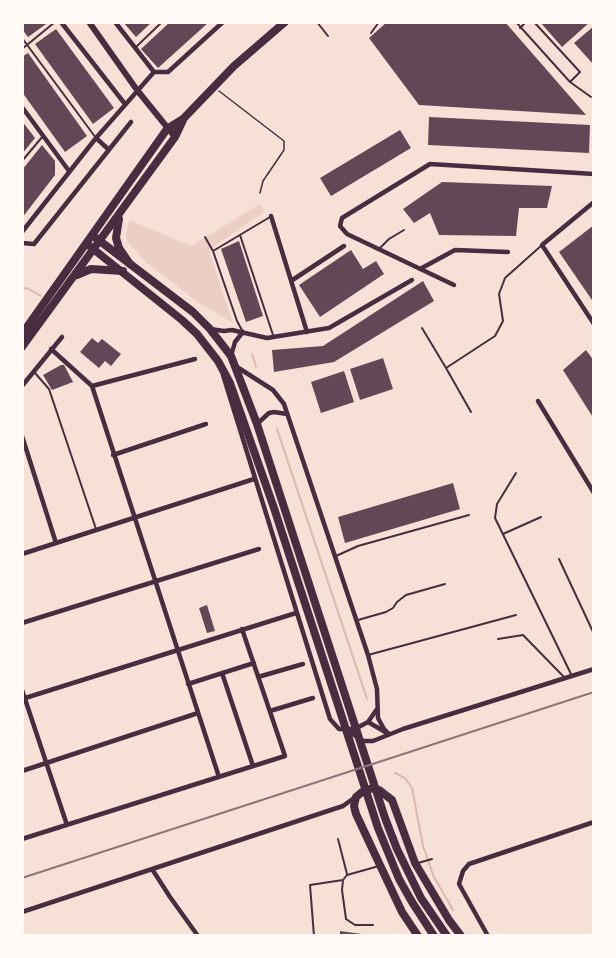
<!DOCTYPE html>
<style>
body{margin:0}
#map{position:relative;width:616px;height:958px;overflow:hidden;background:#f7e1d7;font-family:Rubik,sans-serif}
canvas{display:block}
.frame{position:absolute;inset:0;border:24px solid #fffaf5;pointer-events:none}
</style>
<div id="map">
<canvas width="616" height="958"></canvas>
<div class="frame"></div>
</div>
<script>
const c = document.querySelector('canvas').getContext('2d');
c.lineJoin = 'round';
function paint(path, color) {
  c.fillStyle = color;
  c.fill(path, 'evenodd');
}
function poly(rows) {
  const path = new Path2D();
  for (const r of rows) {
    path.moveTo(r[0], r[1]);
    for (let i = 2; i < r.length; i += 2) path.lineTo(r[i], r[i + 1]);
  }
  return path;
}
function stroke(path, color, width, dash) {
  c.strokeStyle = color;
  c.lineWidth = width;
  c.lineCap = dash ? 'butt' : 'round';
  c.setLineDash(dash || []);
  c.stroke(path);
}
const green = poly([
 [260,204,264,212,209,250,233,323,196,301,147,263,128,243,126,235,129,220,191,246]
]);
const stream = poly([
 [22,289,27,288,41,296],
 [252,354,256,367],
 [277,429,367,699],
 [395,773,405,778,412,788,423,846,434,877,453,910]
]);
const building = poly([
 [22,22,49,22,28,37,22,29],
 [123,22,152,22,136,37],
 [170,22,209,22,158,68,141,49],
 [387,22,505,22,586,115,419,105,369,38],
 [540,22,590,22,562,47],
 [594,26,594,65,574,43],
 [56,29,114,108,93,124,35,44],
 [28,53,87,136,65,152,22,92,22,57],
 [429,117,590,125,589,153,428,145],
 [22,121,35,138,22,154],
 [400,130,411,148,331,196,320,178],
 [42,145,55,161,55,175,22,218,22,170],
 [442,182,552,186,547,208,519,208,516,236,439,235,430,213,414,223,403,209],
 [594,225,594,303,559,252],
 [239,241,263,316,246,322,221,249],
 [351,250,363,269,376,261,384,274,320,317,299,285],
 [423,281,434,301,334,362,274,372,272,350,323,346],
 [92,338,98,343,102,339,121,354,111,366,105,361,99,368,80,352],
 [586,350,594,361,594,419,563,370],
 [383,358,393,389,360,400,350,369],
 [61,365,64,365,73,382,52,390,43,375],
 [344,371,354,402,321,413,311,382],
 [453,483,460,509,345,543,338,517],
 [207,605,215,631,207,633,199,608],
 [340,931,362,934,362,936,340,936]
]);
const path = poly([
 [219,91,284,141,284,150,263,181,260,193]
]);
const service = poly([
 [317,22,328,36],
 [516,22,570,82,591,97],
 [534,22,580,72,570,82],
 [520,28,526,22],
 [371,33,379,22],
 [22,38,96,138],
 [136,47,162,22],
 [22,49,55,22],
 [22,161,43,136],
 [240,235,273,335],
 [205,237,213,251,237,321,243,332],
 [379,249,389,239,404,230],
 [213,251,270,217],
 [422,328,446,368],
 [35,373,49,389,96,529],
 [471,412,446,368,495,336,503,321,499,294,505,278,542,245],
 [516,473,497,504,495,518,571,674],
 [503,534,541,517],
 [336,556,358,546,469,515],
 [559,559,594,634],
 [358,620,386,612,393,608,397,602,406,595,445,584],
 [498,639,523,635,564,677],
 [368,655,516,615],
 [338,839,347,874],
 [418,863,432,859],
 [373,925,355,925,346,919,342,890,343,880,347,875,379,866],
 [314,936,310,885,343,880]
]);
const minor = poly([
 [61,22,125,104],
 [115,22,154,72],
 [22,107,69,171],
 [96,138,108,149],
 [594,202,542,245,594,324],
 [271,216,307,332],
 [22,232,96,138,154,72,168,72,223,22],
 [22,243,34,244,131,122],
 [420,269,455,250,508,252],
 [291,281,344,246],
 [454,285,347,234,340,226,342,218,430,164,594,174],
 [210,329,224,331,232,330,267,338,329,328,412,280],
 [51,349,92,386,219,777],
 [231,356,235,342,243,332],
 [237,367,273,390,284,404,368,655,377,689,378,718,384,729,389,734],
 [223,375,330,719,339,729,355,729,368,722,377,709],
 [22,386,62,337],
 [92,386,195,359],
 [538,401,594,493],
 [257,424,269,413,274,412,287,414],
 [22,436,56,543],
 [113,455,206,424],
 [22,554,254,479],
 [22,623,259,549],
 [222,673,253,766],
 [258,677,303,664],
 [188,684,254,663],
 [22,690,67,825],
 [22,699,296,613],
 [270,711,313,698],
 [368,722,387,733],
 [348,731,363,741,373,741,403,729,594,669],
 [22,771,198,713],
 [22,839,285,756,242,629],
 [152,869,170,897,198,936],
 [22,912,343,806,354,798],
 [488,936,459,884,463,871,469,864,594,822]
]);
const tertiary = poly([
 [89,22,137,90,175,137]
]);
const primary = poly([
 [96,238,193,312,210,329,231,356,257,424,385,818,397,849,421,898,447,936],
 [87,244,182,320,197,334,218,361,230,383,274,508,378,828,399,879,412,902,434,936],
 [418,936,402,912,356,814,354,806,356,797,362,792,373,788,379,790,392,800,415,863,449,920,461,936]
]);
const trunk = poly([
 [119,219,116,238,119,248,130,264],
 [77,275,91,269,123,271],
 [22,334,167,129,183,119,234,66,285,22],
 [22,347,175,137,183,120]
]);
const rail = poly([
 [22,878,594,692]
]);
paint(green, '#ebcfc5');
stroke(stream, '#dcb8b0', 2);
paint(building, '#644757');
stroke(path, '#4a2c40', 1.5);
stroke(service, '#4a2c40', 2);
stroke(minor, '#4a2c40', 4.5);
stroke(tertiary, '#4a2c40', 6);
stroke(primary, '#4a2c40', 8);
stroke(trunk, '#4a2c40', 8);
stroke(rail, '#8f747c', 2);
</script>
